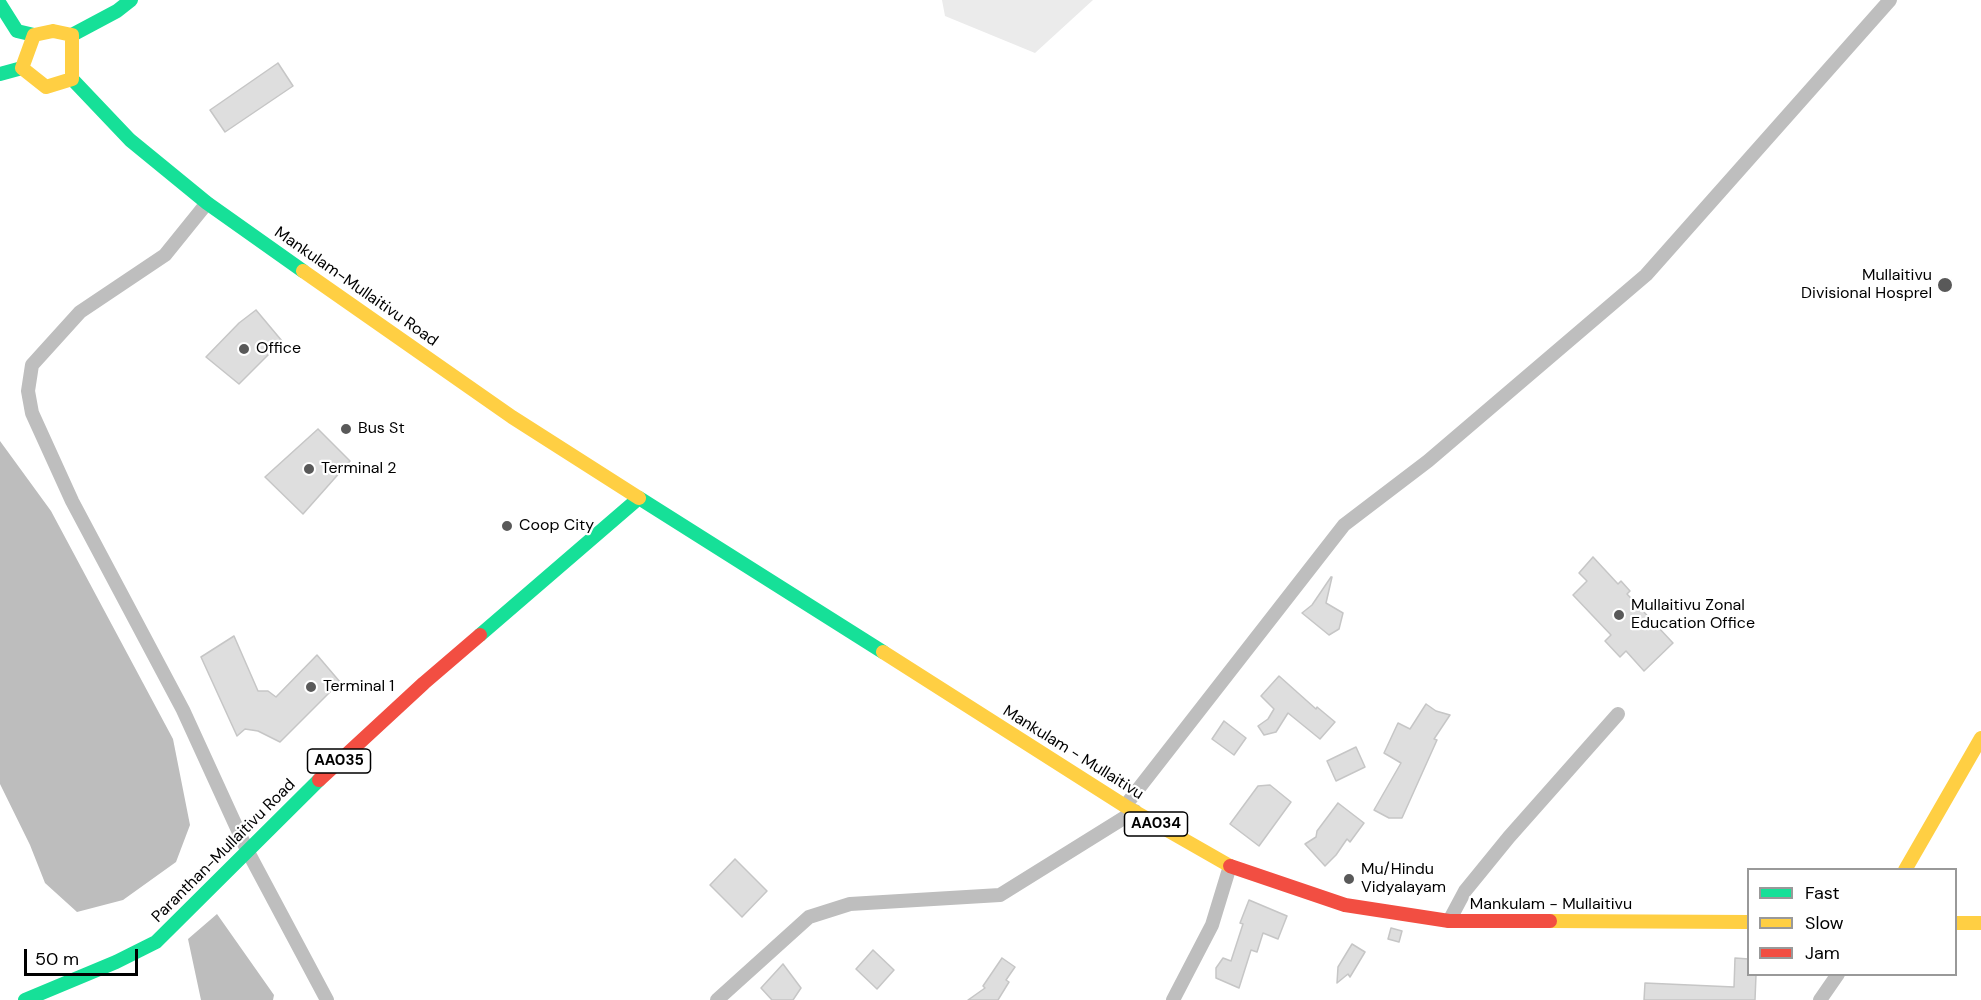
<!DOCTYPE html>
<style>
body{margin:0}
#map{position:relative;width:1981px;height:1000px;overflow:hidden;background:#fff;font-family:"DM Sans",sans-serif}
canvas{display:block}
.legend{position:absolute;left:1747px;top:868px;width:210px;height:108px;box-sizing:border-box;background:#fff;border:2px solid #999;margin:0;padding:8px 10px;list-style:none;font-size:18px;color:#000}
.legend li{display:flex;align-items:center;gap:12px;height:30px}
.legend b{width:30px;border:2px solid #999}
.scale{position:absolute;left:24px;top:949px;width:114px;height:27px;box-sizing:border-box;border:3px solid #000;border-top:0;padding-left:8px;font-size:18px;line-height:21px;white-space:nowrap;color:#000;-webkit-text-stroke:4px #fff;paint-order:stroke}
</style>
<div id="map">
<canvas width="1981" height="1000"></canvas>
<ul class="legend">
<li><b style="height:8px;background:#16e098"></b>Fast</li>
<li><b style="height:8px;background:#ffcf43"></b>Slow</li>
<li><b style="height:8px;background:#f24e42"></b>Jam</li>
</ul>
<div class="scale">50 m</div>
</div>
<script>
const c = document.querySelector('canvas').getContext('2d');
c.lineJoin = 'round';
function paint(path, color) {
  c.fillStyle = color;
  c.fill(path, 'evenodd');
}
function poly(rows) {
  const path = new Path2D();
  for (const r of rows) {
    path.moveTo(r[0], r[1]);
    for (let i = 2; i < r.length; i += 2) path.lineTo(r[i], r[i + 1]);
  }
  return path;
}
function stroke(path, color, width, dash) {
  c.strokeStyle = color;
  c.lineWidth = width;
  c.lineCap = dash ? 'butt' : 'round';
  c.setLineDash(dash || []);
  c.stroke(path);
}
function label(font, color, halo, rows, align = 'center') {
  c.font = font + ' "DM Sans",sans-serif';
  c.lineWidth = 4.5;
  c.setLineDash([]);
  c.textBaseline = 'middle';
  c.strokeStyle = halo;
  c.fillStyle = color;
  for (const [text, x, y, turn = 0] of rows) {
    c.save();
    c.translate(x, y);
    c.rotate((+turn || 0) * Math.PI / 180);
    c.textAlign = isNaN(turn) ? turn : align;
    if (halo) c.strokeText(text, 0, 0);
    c.fillText(text, 0, 0);
    c.restore();
  }
}
const green = poly([
 [942,0,1093,0,1035,53,945,16]
]);
const water = poly([
 [0,441,51,511,173,739,190,825,176,862,123,900,77,912,45,883,30,845,0,784],
 [217,914,274,995,273,1000,201,1000,188,939]
]);
const building = poly([
 [278,63,293,86,225,132,210,110,278,63],
 [256,310,282,341,239,384,206,357,239,323,256,310],
 [318,429,350,461,303,514,265,477,318,429],
 [1593,557,1618,584,1621,581,1630,591,1627,594,1673,643,1644,671,1626,651,1620,657,1605,641,1611,635,1573,595,1587,581,1579,573,1593,557],
 [1331,577,1332,577,1326,603,1343,613,1339,629,1329,635,1302,613,1312,605,1331,577],
 [234,636,258,691,268,691,276,697,317,655,340,682,280,742,258,731,245,729,237,736,201,657,234,636],
 [1279,676,1316,709,1317,707,1335,722,1320,739,1288,713,1276,732,1264,735,1258,726,1268,719,1274,709,1261,696,1279,676],
 [1426,704,1436,711,1450,715,1434,739,1437,740,1402,818,1389,818,1374,810,1401,763,1384,753,1398,723,1410,729,1426,704],
 [1224,721,1246,738,1234,755,1212,739,1224,721],
 [1356,747,1365,767,1336,781,1327,761,1356,747],
 [1270,785,1291,802,1259,846,1230,824,1258,786,1270,785],
 [1338,803,1364,823,1350,842,1347,839,1336,855,1325,866,1305,844,1316,837,1317,831,1338,803],
 [735,859,767,891,742,917,710,885,735,859],
 [1249,900,1287,916,1278,939,1263,933,1257,952,1251,950,1239,988,1216,978,1216,968,1223,958,1231,961,1243,924,1240,923,1249,900],
 [1391,928,1402,931,1399,942,1388,939,1391,928],
 [1352,944,1365,952,1350,977,1348,974,1337,983,1338,967,1352,944],
 [873,950,894,970,877,989,856,969,873,950],
 [1002,958,1015,967,1006,980,1009,982,998,1000,968,1000,985,988,983,986,1002,958],
 [1735,958,1749,959,1749,975,1756,975,1755,1000,1644,1000,1645,983,1734,987,1735,958],
 [783,964,801,988,793,1000,772,1000,761,988,783,964]
]);
const street = poly([
 [207,203,165,255,80,312,32,365,28,391,32,413,72,501,183,710,247,850,327,1000],
 [1125,806,1344,525,1428,461,1646,275,1890,0],
 [1449,921,1465,891,1509,837,1618,714],
 [717,1000,809,917,850,904,1000,895,1135,811],
 [1173,1000,1212,925,1230,866],
 [1820,1000,1838,974]
]);
const fast = poly([
 [0,4,17,31,34,35],
 [72,35,117,11,131,0],
 [0,74,22,68],
 [72,79,130,140,207,203,303,271],
 [480,635,639,498,883,652],
 [25,1000,116,962,156,942,319,780]
]);
const slow = poly([
 [53,31,72,35,72,79,46,87,22,68,34,35,53,31],
 [303,271,512,417,639,498],
 [883,652,1125,806,1230,866],
 [1905,870,1981,738],
 [1550,921,1748,922],
 [1956,923,1981,923]
]);
const jam = poly([
 [319,780,424,683,480,635],
 [1230,866,1345,905,1449,921,1550,921]
]);
const markers = [
 [1945,285,8,"#595959"],
 [244,349,6,"#595959"],
 [346,429,6,"#595959"],
 [309,469,6,"#595959"],
 [507,526,6,"#595959"],
 [1619,615,6,"#595959"],
 [311,687,6,"#595959"],
 [1349,879,6,"#595959"]
];
const shields = [
 [339,761,63],
 [1156,824,63]
];
const shieldNames = [
 ["AA035",339,761],
 ["AA034",1156,824]
];
const poiNames = [
 ["Mullaitivu",1932,276,"right"],
 ["Divisional Hosprel",1932,294,"right"],
 ["Office",256,349],
 ["Bus St",358,429],
 ["Terminal 2",321,469],
 ["Coop City",519,526],
 ["Mullaitivu Zonal",1631,606],
 ["Education Office",1631,624],
 ["Terminal 1",323,687],
 ["Mu/Hindu",1361,870],
 ["Vidyalayam",1361,888]
];
const streetNames = [
 ["Mankulam-Mullaitivu Road",356,287,35],
 ["Mankulam - Mullaitivu",1073,753,32],
 ["Paranthan-Mullaitivu Road",224,851,-45],
 ["Mankulam - Mullaitivu",1551,905]
];
paint(green, '#ebebeb');
paint(water, '#bdbdbd');
paint(building, '#dedede');
stroke(building, '#c6c6c6', 1.5);
stroke(street, '#bebebe', 14);
stroke(fast, '#16e098', 14);
stroke(slow, '#ffcf43', 14);
stroke(jam, '#f24e42', 14);
for (const [x, y, r, color] of markers) {
  const dot = new Path2D();
  dot.arc(x, y, r, 0, 2 * Math.PI);
  c.fillStyle = color;
  c.fill(dot);
  stroke(dot, '#fff', 2);
}
for (const [x, y, w] of shields) {
  const box = new Path2D();
  box.roundRect(x - w / 2, y - 12, w, 24, 4.5);
  c.fillStyle = '#fff';
  c.fill(box);
  stroke(box, '#000', 1.5);
}
label('bold 15px', '#000', null, shieldNames);
label('16px', '#000', '#fff', poiNames, 'left');
label('16px', '#000', '#fff', streetNames);
</script>
